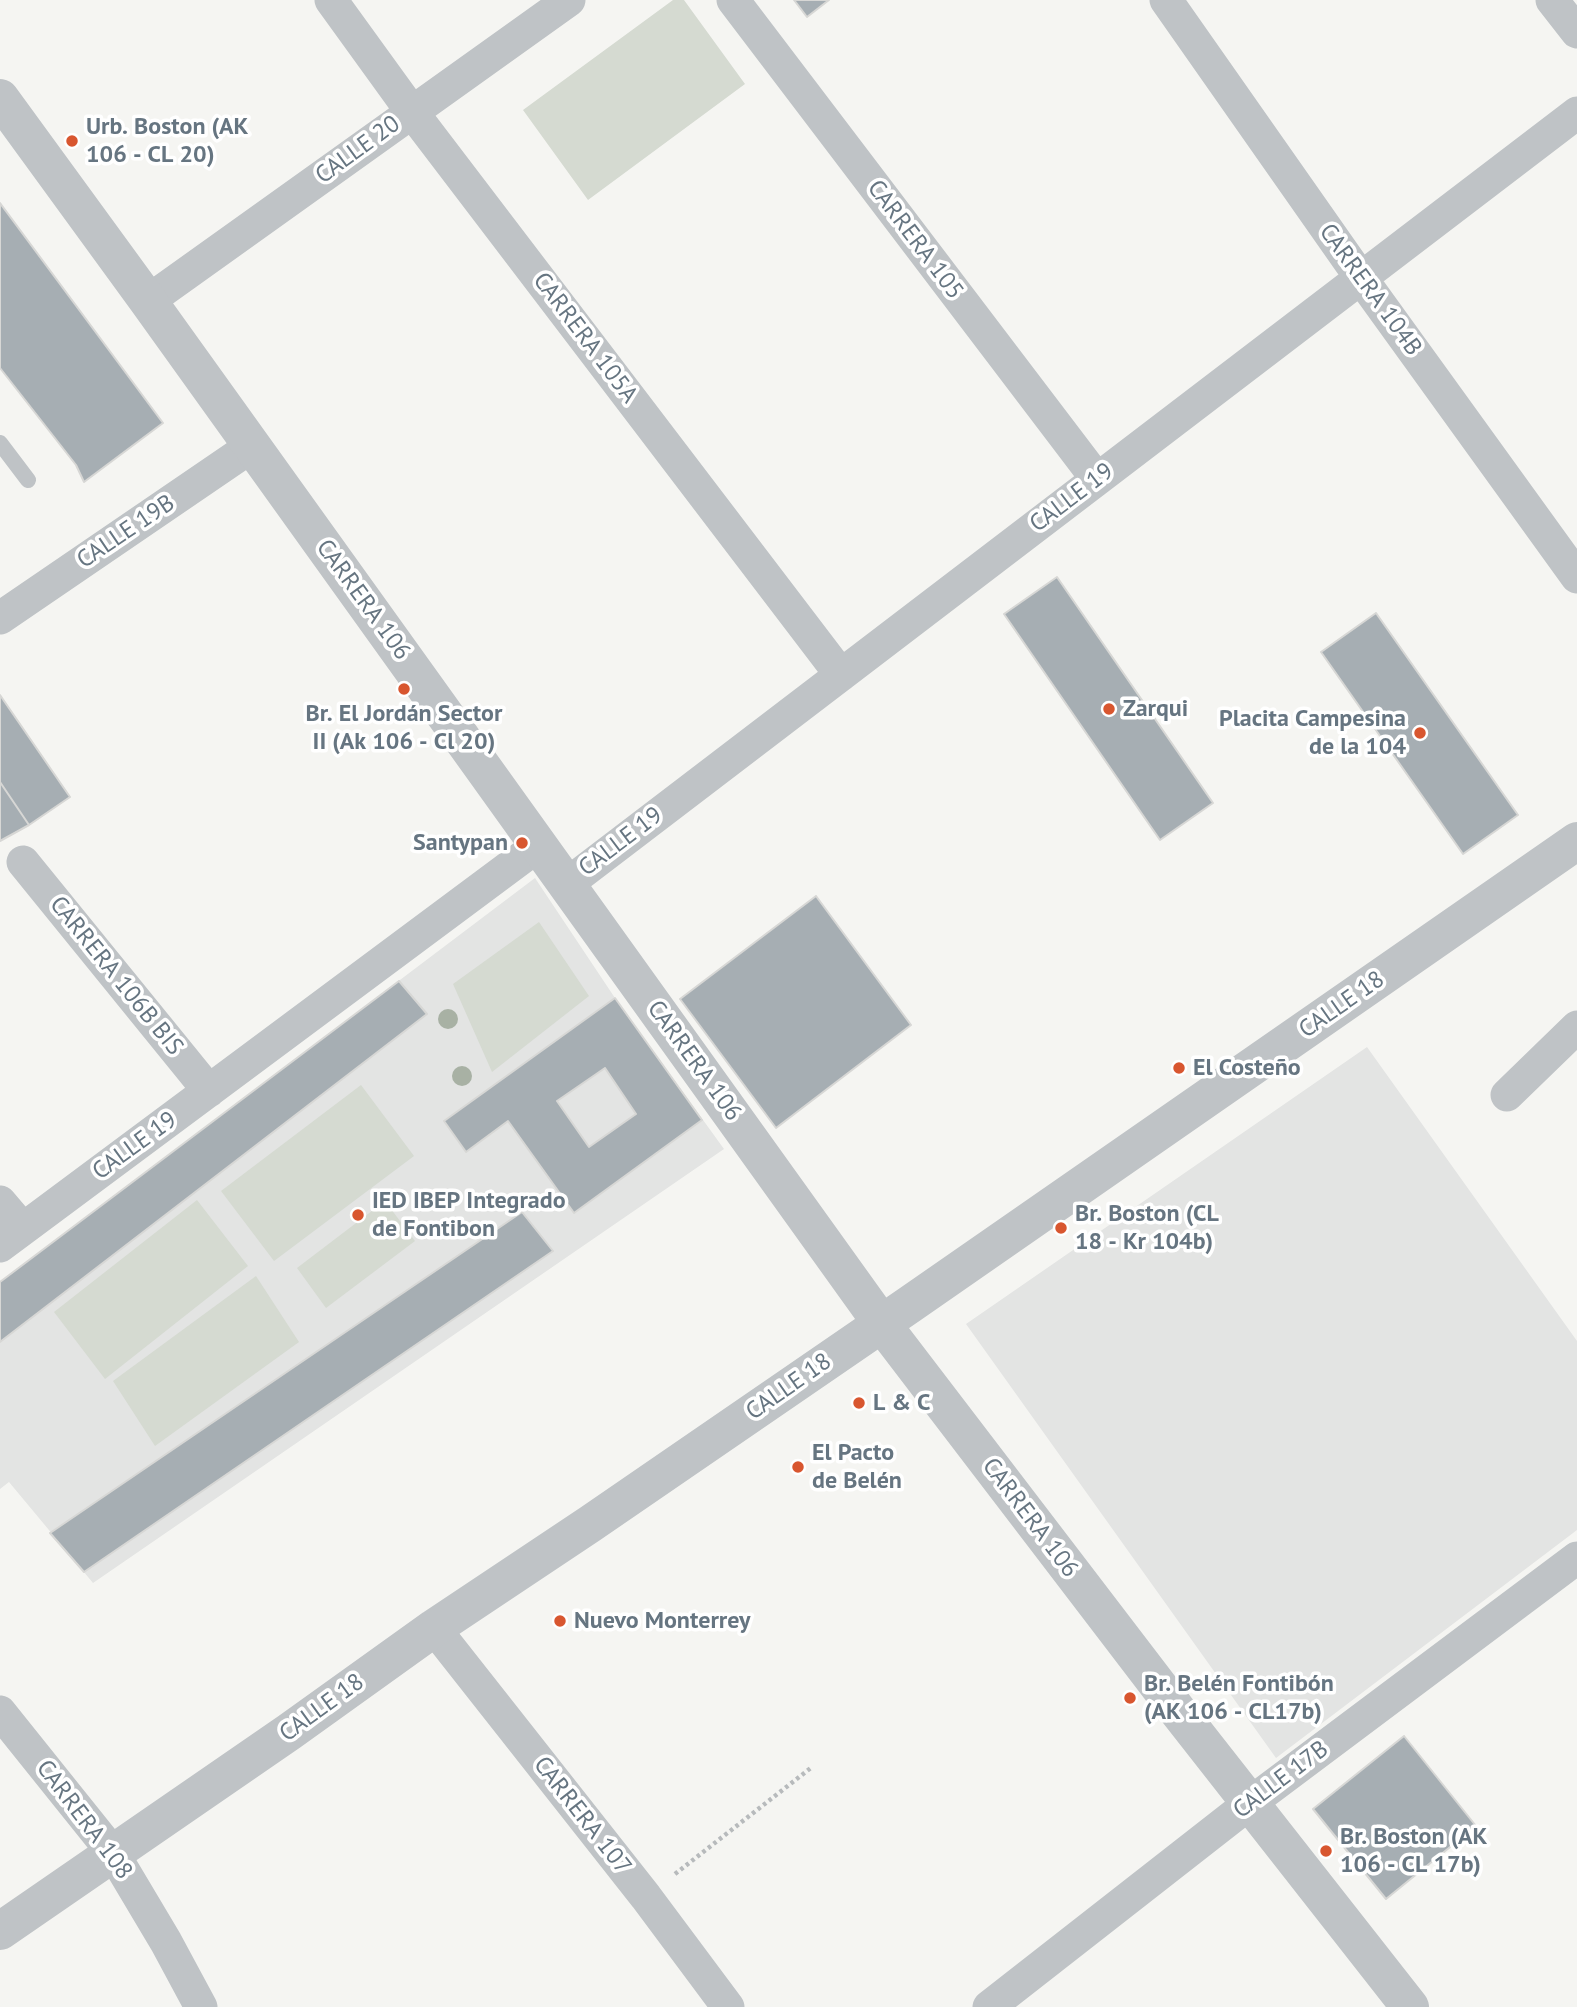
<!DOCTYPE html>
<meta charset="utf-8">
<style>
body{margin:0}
canvas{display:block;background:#f5f5f2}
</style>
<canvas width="1577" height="2007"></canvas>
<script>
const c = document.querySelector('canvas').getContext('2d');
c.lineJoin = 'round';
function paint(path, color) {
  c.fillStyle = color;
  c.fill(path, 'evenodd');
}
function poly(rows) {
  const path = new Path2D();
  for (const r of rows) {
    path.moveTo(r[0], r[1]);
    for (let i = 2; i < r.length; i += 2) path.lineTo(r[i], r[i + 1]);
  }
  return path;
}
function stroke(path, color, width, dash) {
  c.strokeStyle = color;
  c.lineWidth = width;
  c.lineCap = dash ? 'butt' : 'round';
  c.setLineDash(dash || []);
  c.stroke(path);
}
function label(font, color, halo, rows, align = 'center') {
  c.font = font + ' "PT Sans",sans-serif';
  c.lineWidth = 7;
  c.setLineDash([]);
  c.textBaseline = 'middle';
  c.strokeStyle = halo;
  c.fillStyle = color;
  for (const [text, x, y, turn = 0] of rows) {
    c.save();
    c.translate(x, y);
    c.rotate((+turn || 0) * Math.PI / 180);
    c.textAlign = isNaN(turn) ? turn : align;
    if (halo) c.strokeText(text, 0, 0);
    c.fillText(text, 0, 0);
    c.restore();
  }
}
const built = poly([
 [535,878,615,998,724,1149,93,1583,9,1482,0,1489,0,1282],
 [1367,1047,1577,1341,1577,1530,1276,1758,966,1324]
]);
const green = poly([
 [673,0,684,0,745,84,588,200,523,110],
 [539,922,589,996,492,1072,453,984],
 [361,1085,414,1156,274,1261,221,1191],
 [197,1200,248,1266,105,1379,54,1312],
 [385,1201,415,1241,326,1308,297,1268],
 [256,1276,299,1342,155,1446,113,1381]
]);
const building = poly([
 [794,0,829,0,807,17,794,0],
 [0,203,163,423,84,482,76,465,0,368,0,203],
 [1057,577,1213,803,1160,840,1004,614,1057,577],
 [1376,613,1518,815,1463,854,1321,652,1376,613],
 [0,695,70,797,29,825,0,782,0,695],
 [0,782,29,825,0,841,0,782],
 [816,896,911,1025,776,1128,680,999,816,896],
 [399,981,427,1014,0,1342,0,1282,399,981],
 [615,998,702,1120,574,1213,508,1121,466,1152,444,1121,615,998],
 [605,1068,636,1114,589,1147,557,1101,605,1068],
 [522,1212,553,1251,84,1572,50,1533,522,1212],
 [1404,1736,1476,1826,1386,1899,1313,1809,1404,1736]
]);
const path = poly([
 [675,1874,812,1767]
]);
const service = poly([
 [0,443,28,480]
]);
const minor = poly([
 [331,0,412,112,841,675],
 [733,0,1097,479],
 [1166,0,1361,278,1577,577],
 [1552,0,1577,32],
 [148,301,569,0],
 [0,618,252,446],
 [23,862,209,1091],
 [567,884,1577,113],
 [1507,1095,1577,1027],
 [0,1202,23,1229],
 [0,1246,539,845],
 [434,1628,646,1897,728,2007],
 [0,1712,113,1853,166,1942,201,2007],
 [989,2007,1250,1803,1577,1558]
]);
const tertiary = poly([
 [0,98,148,301,882,1324,1177,1710,1410,2007],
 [0,1931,289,1732,434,1628,590,1524,909,1305,1577,841]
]);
const trees = [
 [448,1019],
 [462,1076]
];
const markers = [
 [72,141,7,"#d8562f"],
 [404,689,7,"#d8562f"],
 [1109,709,7,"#d8562f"],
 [1420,733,7,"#d8562f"],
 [522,843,7,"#d8562f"],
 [1179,1068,7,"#d8562f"],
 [358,1215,7,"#d8562f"],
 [1061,1228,7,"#d8562f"],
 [859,1403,7,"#d8562f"],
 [798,1467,7,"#d8562f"],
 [560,1621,7,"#d8562f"],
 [1130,1698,7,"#d8562f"],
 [1326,1851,7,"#d8562f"]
];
const poiNames = [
 ["Urb. Boston (AK",86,127],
 ["106 - CL 20)",86,155],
 ["Zarqui",1123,709],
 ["Br. El Jordán Sector",404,714,"center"],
 ["II (Ak 106 - Cl 20)",404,742,"center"],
 ["Placita Campesina",1406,719,"right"],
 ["de la 104",1406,747,"right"],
 ["Santypan",508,843,"right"],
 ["El Costeño",1193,1068],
 ["IED IBEP Integrado",372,1201],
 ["de Fontibon",372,1229],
 ["Br. Boston (CL",1075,1214],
 ["18 - Kr 104b)",1075,1242],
 ["L & C",873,1403],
 ["El Pacto",812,1453],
 ["de Belén",812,1481],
 ["Nuevo Monterrey",574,1621],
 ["Br. Belén Fontibón",1144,1684],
 ["(AK 106 - CL17b)",1144,1712],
 ["Br. Boston (AK",1340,1837],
 ["106 - CL 17b)",1340,1865]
];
const streetNames = [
 ["CALLE 20",358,150,-36],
 ["CARRERA 105",915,240,53],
 ["CARRERA 104B",1370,290,54],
 ["CARRERA 105A",585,338,53],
 ["CALLE 19",1072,498,-37],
 ["CALLE 19B",126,532,-34],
 ["CARRERA 106",363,600,54],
 ["CALLE 19",621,842,-37],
 ["CARRERA 106B BIS",116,976,51],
 ["CALLE 18",1342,1005,-35],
 ["CARRERA 106",694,1061,54],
 ["CALLE 19",135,1146,-36],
 ["CALLE 18",789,1387,-35],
 ["CARRERA 106",1030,1518,53],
 ["CALLE 18",322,1708,-36],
 ["CALLE 17B",1281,1780,-37],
 ["CARRERA 107",582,1816,52],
 ["CARRERA 108",84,1820,53]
];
paint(built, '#e3e4e3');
paint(green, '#d5dad1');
paint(building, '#a6aeb3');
stroke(building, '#d7d7d5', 2);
stroke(path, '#b7babc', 4.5, [3.5, 3.5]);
stroke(service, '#bfc3c6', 16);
stroke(minor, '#bfc3c6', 33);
stroke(tertiary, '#bfc3c6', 38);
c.fillStyle = '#a8b1a4';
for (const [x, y] of trees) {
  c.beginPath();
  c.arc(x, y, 10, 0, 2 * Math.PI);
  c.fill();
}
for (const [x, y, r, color] of markers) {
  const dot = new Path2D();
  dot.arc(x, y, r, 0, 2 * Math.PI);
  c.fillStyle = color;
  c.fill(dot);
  stroke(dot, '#fff', 2.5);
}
label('bold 24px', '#667581', '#fff', poiNames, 'left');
label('24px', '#667581', '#fff', streetNames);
</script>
